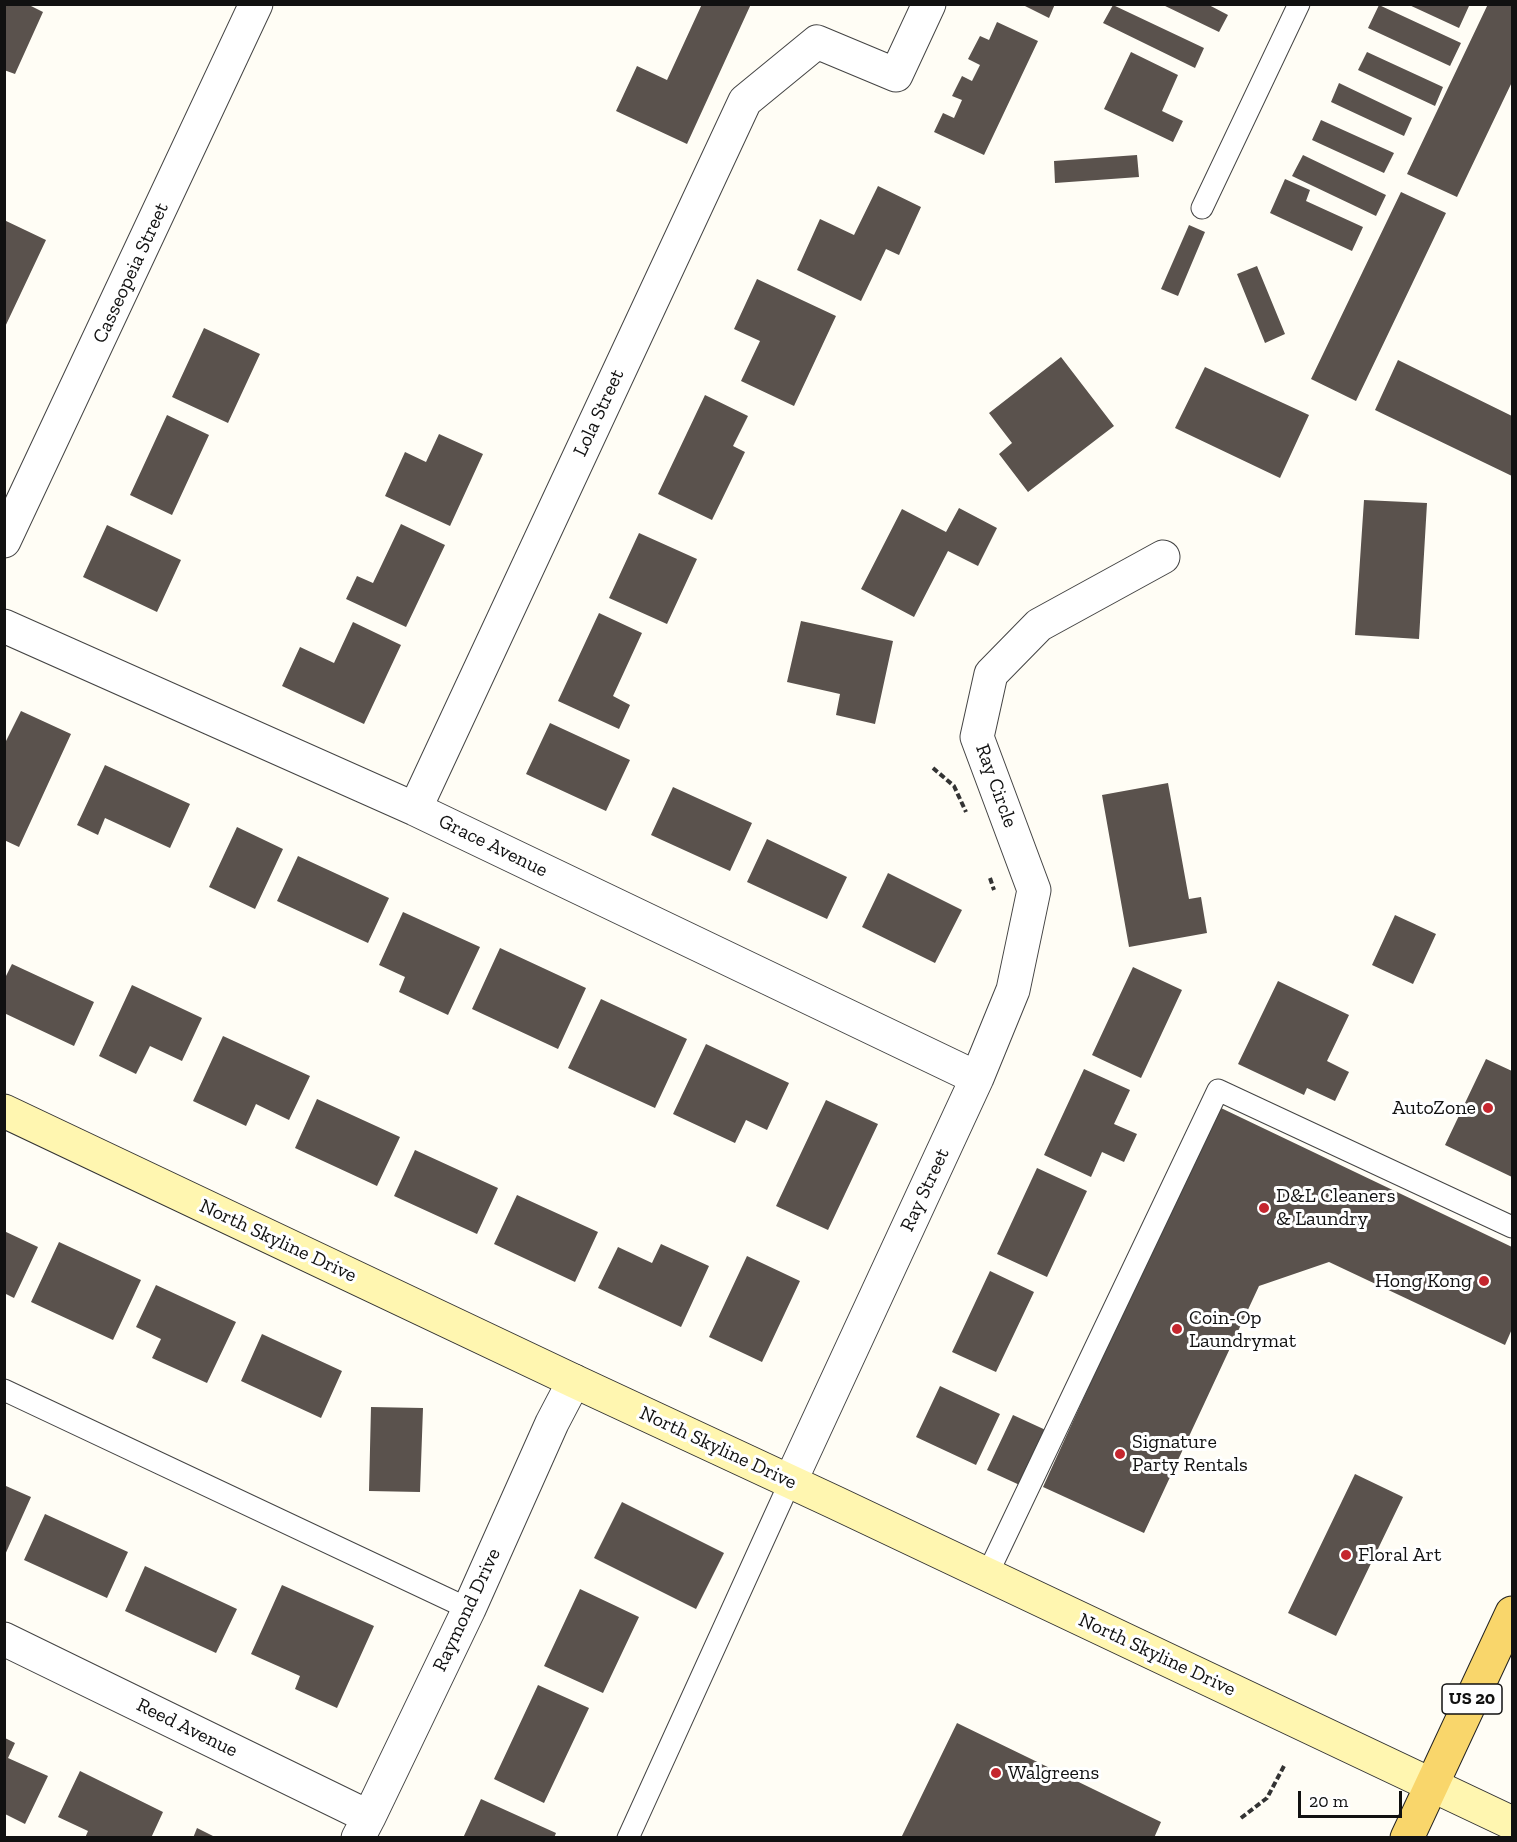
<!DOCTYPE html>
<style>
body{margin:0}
#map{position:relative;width:1517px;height:1842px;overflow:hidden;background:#fffdf5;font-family:"Zilla Slab",serif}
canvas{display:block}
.frame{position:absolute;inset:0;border:6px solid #111;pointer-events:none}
.scale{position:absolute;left:1298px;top:1791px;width:104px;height:27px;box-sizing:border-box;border:3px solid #111;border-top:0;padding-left:8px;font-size:18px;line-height:21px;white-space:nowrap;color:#111;-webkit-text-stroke:4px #fff;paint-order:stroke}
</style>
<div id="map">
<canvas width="1517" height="1842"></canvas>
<div class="frame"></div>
<div class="scale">20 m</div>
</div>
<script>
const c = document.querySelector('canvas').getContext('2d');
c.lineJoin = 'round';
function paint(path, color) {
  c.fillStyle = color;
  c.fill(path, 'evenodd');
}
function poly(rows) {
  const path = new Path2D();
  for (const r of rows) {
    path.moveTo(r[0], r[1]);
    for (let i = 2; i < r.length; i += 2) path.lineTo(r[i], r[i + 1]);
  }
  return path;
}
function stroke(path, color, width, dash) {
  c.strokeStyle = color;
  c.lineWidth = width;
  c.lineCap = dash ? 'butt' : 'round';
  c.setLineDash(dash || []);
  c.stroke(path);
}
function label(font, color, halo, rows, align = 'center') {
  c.font = font + ' "Zilla Slab",serif';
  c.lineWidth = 6;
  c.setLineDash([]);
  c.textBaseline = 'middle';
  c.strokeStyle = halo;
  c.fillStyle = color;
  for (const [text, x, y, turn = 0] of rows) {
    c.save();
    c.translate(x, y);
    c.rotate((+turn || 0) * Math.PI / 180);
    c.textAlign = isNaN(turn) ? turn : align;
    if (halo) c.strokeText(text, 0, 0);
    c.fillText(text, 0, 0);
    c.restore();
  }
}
const building = poly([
 [4,4,27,4,43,12,15,74,4,70],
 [702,4,751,4,687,144,616,111,637,66,667,80],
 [1021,4,1055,4,1049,18],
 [1161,4,1207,4,1228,15,1219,32],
 [1407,4,1465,4,1469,6,1459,28],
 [1488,4,1512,4,1512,82,1457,197,1407,174],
 [1113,5,1204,48,1195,68,1103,23],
 [1379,5,1461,43,1450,66,1368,28],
 [997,22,1038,41,984,155,934,132,943,113,954,118,962,100,952,96,962,76,972,81,980,65,968,59,980,36,989,40],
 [1131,52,1178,75,1162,111,1183,121,1173,142,1104,109],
 [1367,52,1443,87,1435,106,1358,70],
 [1339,83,1412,118,1404,136,1331,102],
 [1321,120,1394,153,1384,173,1312,140],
 [1137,155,1139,177,1055,183,1054,161],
 [1303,155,1386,195,1376,216,1292,176],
 [1285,179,1310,190,1306,201,1363,227,1352,251,1270,213],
 [878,186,921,207,899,255,886,249,861,301,797,270,820,219,854,235],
 [1401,192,1446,213,1356,401,1311,379],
 [4,220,46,240,4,329],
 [1189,225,1205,232,1178,296,1161,289],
 [1257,266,1285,334,1265,343,1237,274],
 [757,279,836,316,794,406,741,381,760,341,734,329],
 [204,328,260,354,228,423,172,397],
 [1061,357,1114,426,1028,492,999,454,1012,443,989,413],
 [1398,360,1512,416,1512,476,1375,410],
 [1205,367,1309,415,1280,478,1175,428],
 [705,395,748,416,733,446,745,452,712,520,658,494],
 [167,415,209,435,172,515,130,495],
 [439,434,483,454,450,526,385,496,405,452,426,462],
 [1364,500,1427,503,1419,639,1355,635],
 [959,508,997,528,978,566,948,551,914,617,861,589,902,509,946,532],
 [401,524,445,545,406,627,346,599,357,576,373,583],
 [107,525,181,560,157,612,83,577],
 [639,533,697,559,667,624,609,598],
 [599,613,642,633,613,696,630,705,619,729,558,701],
 [801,621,893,641,875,724,836,715,840,694,787,682],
 [353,622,401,645,364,724,282,686,300,647,334,663],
 [21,711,71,734,19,847,4,840,4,745],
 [550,723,630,760,606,811,526,774],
 [105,765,190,804,170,848,105,818,98,835,77,825],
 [1168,783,1189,899,1201,897,1207,933,1129,947,1102,795],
 [673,787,752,823,730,871,651,835],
 [237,827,283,849,255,909,209,887],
 [767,839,847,877,827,919,747,882],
 [298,856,389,898,368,943,277,901],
 [888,873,962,910,935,963,862,927],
 [403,912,480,947,448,1015,399,992,405,977,379,965],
 [1395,915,1436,934,1413,984,1372,965],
 [500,948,586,988,558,1049,472,1009],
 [12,964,94,1002,74,1046,4,1013,4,980],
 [1133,967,1182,990,1141,1078,1092,1055],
 [1278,981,1349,1015,1327,1061,1349,1072,1335,1101,1307,1088,1304,1095,1238,1064],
 [132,985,202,1018,182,1061,150,1046,136,1074,99,1056],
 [601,999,687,1039,655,1108,568,1068],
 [223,1036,310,1076,289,1120,256,1104,246,1126,193,1101],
 [706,1044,789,1083,767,1130,746,1120,735,1143,673,1114],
 [1486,1059,1512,1071,1512,1177,1445,1145],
 [1084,1069,1130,1090,1114,1124,1137,1134,1124,1162,1102,1152,1091,1177,1044,1155],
 [317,1099,400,1137,377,1186,295,1148],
 [826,1100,878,1124,828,1230,776,1206],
 [1221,1108,1512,1247,1512,1329,1505,1345,1329,1262,1259,1286,1144,1533,1043,1487,1095,1373],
 [415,1150,498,1188,477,1234,394,1196],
 [1037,1168,1087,1191,1047,1277,997,1254],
 [517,1195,598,1232,575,1282,494,1244],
 [4,1231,38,1247,14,1298,4,1293],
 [59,1242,141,1280,113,1340,31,1302],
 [661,1244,709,1266,681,1327,598,1288,618,1247,652,1263],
 [747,1256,800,1281,762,1362,709,1337],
 [990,1271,1034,1292,996,1372,952,1352],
 [156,1285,236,1322,207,1383,152,1358,161,1339,136,1327],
 [262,1334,342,1371,321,1418,241,1381],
 [940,1386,1000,1414,976,1465,916,1437],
 [371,1407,423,1408,420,1492,369,1491],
 [1013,1415,1050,1432,1024,1487,987,1470],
 [1355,1474,1403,1497,1336,1636,1288,1613],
 [6,1486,31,1497,4,1557,4,1489],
 [622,1502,724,1553,696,1609,594,1558],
 [45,1514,128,1552,107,1598,24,1560],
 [145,1566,237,1609,216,1653,125,1611],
 [282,1585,374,1626,337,1708,295,1689,300,1676,251,1654],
 [580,1589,639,1617,603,1693,544,1666],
 [538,1685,589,1708,544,1803,494,1779],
 [957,1723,1161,1822,1154,1838,901,1838],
 [5,1738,15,1743,8,1758,48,1776,25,1824,5,1814],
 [80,1771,163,1812,151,1838,85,1838,88,1831,58,1817],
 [481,1799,556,1833,554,1838,463,1838],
 [197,1828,217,1838,193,1838]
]);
const path = poly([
 [933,768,954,786,966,812],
 [990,878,994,890],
 [1241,1818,1267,1798,1284,1766]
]);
const service = poly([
 [1202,208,1299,4],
 [4,1390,469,1609],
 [987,1575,1218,1090,1512,1227],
 [628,1838,790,1482]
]);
const minor = poly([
 [4,541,256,4],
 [4,626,415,809,977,1078],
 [415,809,745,101,817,42,896,75,929,4],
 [790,1482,977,1078,1013,990,1034,890,977,737,991,674,1039,625,1163,557],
 [4,1639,369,1817],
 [358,1838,369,1817,469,1609,552,1423,574,1381]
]);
const secondary = poly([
 [4,1111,574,1381,834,1502,1512,1823]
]);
const primary = poly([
 [1407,1838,1512,1613]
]);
const markers = [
 [1488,1108,6,"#c4262e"],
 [1264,1208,6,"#c4262e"],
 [1484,1281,6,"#c4262e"],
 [1177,1329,6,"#c4262e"],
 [1120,1454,6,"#c4262e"],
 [1346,1555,6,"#c4262e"],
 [996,1773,6,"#c4262e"]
];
const shields = [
 [1472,1699,60]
];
const shieldNames = [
 ["US 20",1472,1699]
];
const streetNames = [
 ["Casseopeia Street",131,273,-65],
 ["Lola Street",599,413,-65],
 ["Ray Circle",996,786,70],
 ["Grace Avenue",493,846,26],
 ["Ray Street",925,1190,-65],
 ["North Skyline Drive",278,1241,25],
 ["North Skyline Drive",718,1448,25],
 ["Raymond Drive",467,1610,-65],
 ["North Skyline Drive",1157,1655,25],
 ["Reed Avenue",187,1728,26]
];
const poiNames = [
 ["AutoZone",1476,1108,"right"],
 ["D&L Cleaners",1276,1196],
 ["& Laundry",1276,1219],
 ["Hong Kong",1472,1281,"right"],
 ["Coin-Op",1189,1318],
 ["Laundrymat",1189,1341],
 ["Signature",1132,1442],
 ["Party Rentals",1132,1465],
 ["Floral Art",1358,1555],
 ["Walgreens",1008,1773]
];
paint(building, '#5a524d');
stroke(service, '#444', 23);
stroke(minor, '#444', 35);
stroke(secondary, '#333', 35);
stroke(primary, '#222', 35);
stroke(path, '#333', 4, [6, 3]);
stroke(service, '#fff', 21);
stroke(minor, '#fff', 33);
stroke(secondary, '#fff6b0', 33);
stroke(primary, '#f9d66b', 33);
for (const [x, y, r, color] of markers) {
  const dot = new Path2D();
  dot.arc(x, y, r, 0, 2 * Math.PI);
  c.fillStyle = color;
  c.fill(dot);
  stroke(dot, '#fff', 2);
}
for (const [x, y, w] of shields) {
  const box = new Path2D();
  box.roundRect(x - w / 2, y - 15, w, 30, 4.5);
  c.fillStyle = '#fff';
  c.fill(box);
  stroke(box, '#111', 1.5);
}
label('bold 18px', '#111', null, shieldNames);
label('20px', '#111', '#fff', streetNames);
label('20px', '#111', '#fff', poiNames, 'left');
</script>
